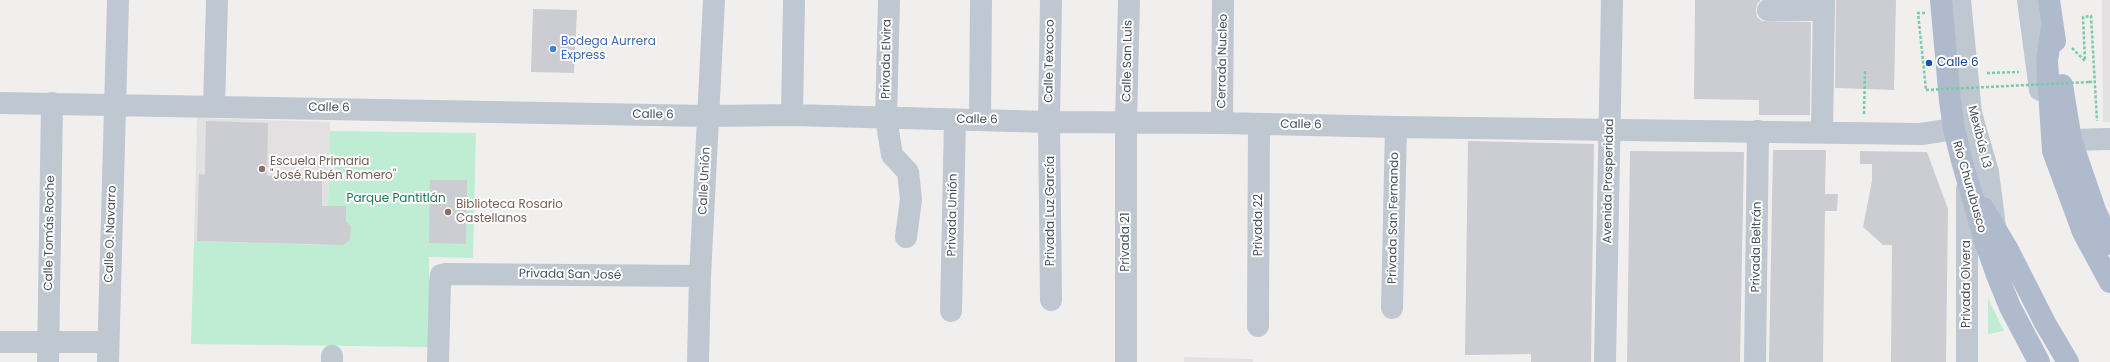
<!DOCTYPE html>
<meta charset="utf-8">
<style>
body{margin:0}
canvas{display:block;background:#f1efee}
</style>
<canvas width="2110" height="362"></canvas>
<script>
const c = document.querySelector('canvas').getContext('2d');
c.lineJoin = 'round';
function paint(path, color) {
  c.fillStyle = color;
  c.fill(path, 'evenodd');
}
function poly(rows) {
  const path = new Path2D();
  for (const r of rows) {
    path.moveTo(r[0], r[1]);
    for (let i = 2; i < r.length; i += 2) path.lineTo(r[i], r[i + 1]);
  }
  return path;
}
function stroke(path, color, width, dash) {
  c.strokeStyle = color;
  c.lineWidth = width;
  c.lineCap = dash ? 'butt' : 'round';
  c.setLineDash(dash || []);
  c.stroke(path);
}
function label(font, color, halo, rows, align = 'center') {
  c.font = font + ' Poppins,sans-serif';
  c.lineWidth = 4;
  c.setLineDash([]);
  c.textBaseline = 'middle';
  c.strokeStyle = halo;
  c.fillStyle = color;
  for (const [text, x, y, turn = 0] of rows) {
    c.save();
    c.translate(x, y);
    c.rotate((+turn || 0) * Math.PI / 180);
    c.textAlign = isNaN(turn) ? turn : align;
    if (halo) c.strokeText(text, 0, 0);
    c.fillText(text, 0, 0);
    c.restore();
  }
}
const education = poly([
 [2102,0,2110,0,2110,122,2103,122],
 [197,118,330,122,327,245,194,241],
 [1184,357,1253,359,1253,362,1184,362]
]);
const green = poly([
 [330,131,476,133,473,258,429,257,429,347,191,344,194,241,327,245],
 [1988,298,2004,331,1988,334]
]);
const building = poly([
 [1695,0,1761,0,1757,4,1756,10,1757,17,1762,21,1811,22,1810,115,1759,115,1759,100,1694,99],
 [1836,0,1896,0,1894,90,1835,88],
 [533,9,577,10,574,73,531,72],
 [206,121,268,123,267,176,322,178,322,206,346,206,346,222,351,226,350,240,343,245,197,241,199,174,205,175],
 [1468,141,1594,144,1591,362,1531,362,1531,354,1465,355],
 [1773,150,1826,150,1825,194,1838,194,1837,211,1825,211,1823,362,1769,362],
 [1630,151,1744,152,1740,362,1627,362],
 [1860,151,1927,152,1948,209,1946,362,1891,362,1892,245,1883,245,1863,227,1872,181,1872,164,1860,164],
 [430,180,467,180,466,244,429,243]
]);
const path = poly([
 [1925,13,1918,13,1926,90],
 [2072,48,2085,61,2083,17,2091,16,2097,121],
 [1987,73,2019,72],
 [2089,82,2094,82],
 [1864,114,1865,70]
]);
const minor = poly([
 [889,0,886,118,892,155,908,172,911,199,906,237],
 [1960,0,1971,113,1988,172,1995,227],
 [2028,0,2040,90],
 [1768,10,1824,10],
 [0,103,708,116,792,115,1049,122,1222,123,1396,127,1921,134,1954,129],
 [214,106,217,0],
 [792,115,794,0],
 [980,120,981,0],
 [1222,123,1223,0],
 [1822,132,1824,0],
 [2071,140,2110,139],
 [1051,300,1049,122,1051,0],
 [1392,308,1396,127],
 [951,311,955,120],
 [1258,326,1259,124],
 [0,342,108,342],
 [48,362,52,103],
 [108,362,118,0],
 [332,362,332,356],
 [438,362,440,282,441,275,446,274,700,276],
 [698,362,700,276,714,0],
 [1126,362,1126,122,1129,0],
 [1605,362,1612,0],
 [1755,362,1758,131],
 [1967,362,1967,189]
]);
const major = poly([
 [1941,0,1950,101,1954,129,1962,161,1986,244,1997,275,2010,307,2039,362],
 [2049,0,2055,41],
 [2052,27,2047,61,2053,151,2083,232,2110,282],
 [2062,85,2071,140,2095,210,2110,244],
 [1983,208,2008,250,2045,323,2068,362]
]);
const pathBridge = poly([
 [1926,90,2089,82]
]);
const markers = [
 [553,49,4,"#3f7fe0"],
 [1929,63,4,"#1a4fb4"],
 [262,169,4,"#8d6e63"],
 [448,212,4,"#8d6e63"]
];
const shopNames = [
 ["Bodega Aurrera",561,42],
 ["Express",561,56]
];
const streetNames = [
 ["Privada Elvira",887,59,-89],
 ["Calle Texcoco",1050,61,-89],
 ["Calle San Luis",1128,61,-89],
 ["Cerrada Nucleo",1223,61,-89],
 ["Calle 6",329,108,1],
 ["Calle 6",653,115,1],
 ["Calle 6",977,120,1],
 ["Calle 6",1301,125,1],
 ["Mexibús L3",1979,137,76],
 ["Calle Unión",705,181,-87],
 ["Avenida Prosperidad",1609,181,-89],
 ["Río Churubusco",1969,187,74],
 ["Privada Luz García",1051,211,-90],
 ["Privada Unión",953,215,-89],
 ["Privada San Fernando",1394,218,-89],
 ["Privada 22",1259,225,-90],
 ["Calle Tomás Roche",50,233,-89],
 ["Calle O. Navarro",111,234,-88],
 ["Privada 21",1126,242,-90],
 ["Privada Beltrán",1757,247,-89],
 ["Privada San José",570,275,1],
 ["Privada Olvera",1967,284,-90]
];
const transitNames = [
 ["Calle 6",1937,63]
];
const educationNames = [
 ["Escuela Primaria",270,162],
 ["\"José Rubén Romero\"",270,176],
 ["Biblioteca Rosario",456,205],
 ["Castellanos",456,219]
];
const parkNames = [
 ["Parque Pantitlán",396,199]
];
paint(education, '#e2e0e0');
paint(green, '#beedd4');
paint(building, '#cbcdd3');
stroke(path, '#78caa8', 2.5, [3, 2]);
stroke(minor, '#bfc7d0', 22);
stroke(major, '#afbbcc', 22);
stroke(pathBridge, '#78caa8', 2.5, [3, 2]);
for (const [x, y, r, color] of markers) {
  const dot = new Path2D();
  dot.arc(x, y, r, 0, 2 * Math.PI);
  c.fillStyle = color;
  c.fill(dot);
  stroke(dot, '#fff', 1.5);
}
label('12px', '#366cbe', '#fff', shopNames, 'left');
label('12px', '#47505b', '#fff', streetNames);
label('12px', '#164399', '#fff', transitNames, 'left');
label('12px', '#785e54', '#fff', educationNames, 'left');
label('12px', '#1a7a52', '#fff', parkNames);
</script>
